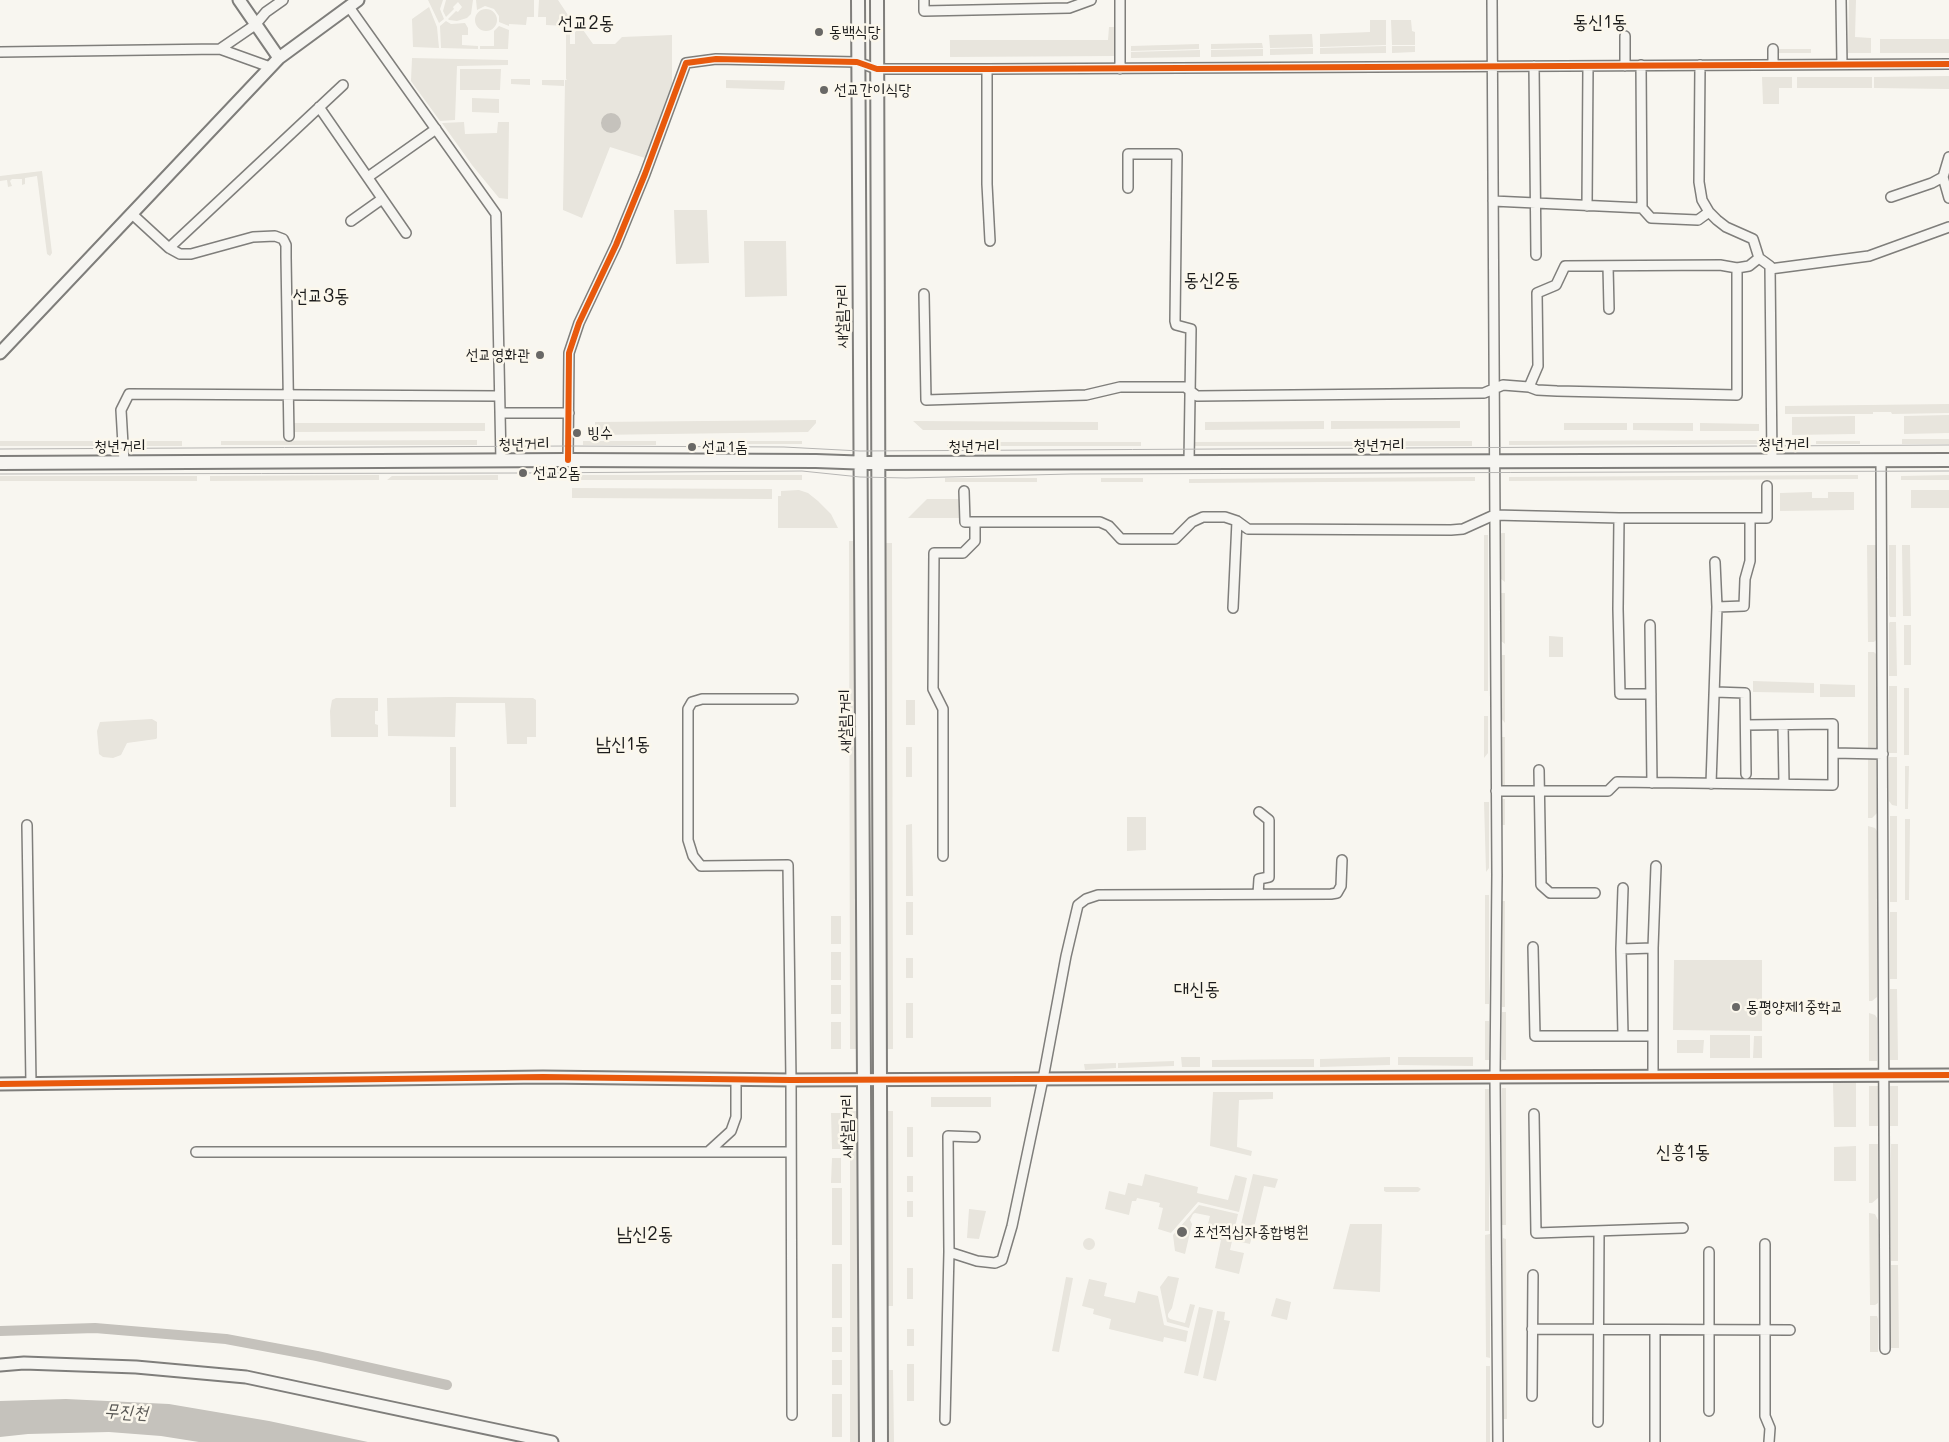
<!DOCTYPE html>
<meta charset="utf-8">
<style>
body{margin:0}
canvas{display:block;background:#f8f6f0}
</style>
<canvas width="1949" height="1442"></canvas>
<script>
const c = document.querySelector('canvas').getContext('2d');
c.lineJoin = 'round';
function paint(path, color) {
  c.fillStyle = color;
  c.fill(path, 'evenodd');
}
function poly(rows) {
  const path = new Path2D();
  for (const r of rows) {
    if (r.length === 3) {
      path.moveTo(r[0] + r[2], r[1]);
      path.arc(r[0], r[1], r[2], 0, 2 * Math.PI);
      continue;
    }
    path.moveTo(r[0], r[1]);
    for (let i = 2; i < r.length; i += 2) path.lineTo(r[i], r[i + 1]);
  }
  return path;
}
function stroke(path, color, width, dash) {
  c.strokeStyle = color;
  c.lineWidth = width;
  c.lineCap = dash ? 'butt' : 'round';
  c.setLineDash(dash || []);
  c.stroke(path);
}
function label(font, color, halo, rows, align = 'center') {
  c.font = font + ' Mali,"Poor Story",sans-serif';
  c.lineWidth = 5;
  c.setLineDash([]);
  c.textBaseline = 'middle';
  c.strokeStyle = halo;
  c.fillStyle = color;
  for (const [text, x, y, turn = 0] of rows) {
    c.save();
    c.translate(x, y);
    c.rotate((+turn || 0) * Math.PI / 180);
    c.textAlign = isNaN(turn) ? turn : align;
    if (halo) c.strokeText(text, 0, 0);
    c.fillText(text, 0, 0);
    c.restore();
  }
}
const green = poly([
 [428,0,443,0,440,9,444,19,439,23],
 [446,0,473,0,471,14,467,18,457,21,449,20,448,19,456,11,458,12,462,7,458,2,453,7,454,9,446,17,443,11],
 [476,0,534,0,534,17,527,17,526,25,509,24,509,26,499,22,499,16,494,9,485,6,477,10],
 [539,0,558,0,570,18,570,44,575,44,575,32,581,27,593,44,615,44,622,37,672,35,672,84,645,158,610,147,582,218,563,210,565,80,567,80,566,79,566,26,546,25,546,17,538,17],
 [1849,0,1856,0,1855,37,1871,38,1871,53,1848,53],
 [429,7,437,27,439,48,413,47,412,19],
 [486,20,11],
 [1370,20,1386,20,1386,45,1320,47,1320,34,1370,32],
 [1391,20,1411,20,1412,31,1415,32,1415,45,1392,45],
 [446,21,451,24,465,23,468,28,468,35,462,35,462,45,478,46,478,49,441,48,440,26],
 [499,26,509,30,508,49,480,49,480,46,494,46,494,31],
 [1109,27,1115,27,1115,56,950,57,950,40,1108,40],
 [1312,34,1313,47,1270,48,1269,35],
 [1880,39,1949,39,1949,53,1880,53],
 [1262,43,1263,48,1211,49,1211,44],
 [1199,44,1199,49,1131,51,1131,46],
 [1386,46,1386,53,1320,54,1320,48],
 [1392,46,1415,46,1415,52,1392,53],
 [1313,48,1313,54,1270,55,1270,49],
 [1263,49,1263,56,1211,57,1211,50],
 [1779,49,1811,49,1811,53,1779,53],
 [1200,50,1200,57,1131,58,1131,52],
 [412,58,508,60,508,65,457,66,455,120,440,121,411,81],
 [460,69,501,69,500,90,460,90],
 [1949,76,1949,89,1874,88,1874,77],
 [1762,77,1792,77,1792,88,1779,88,1779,104,1763,104],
 [1797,77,1872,77,1872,88,1797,88],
 [511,79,530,79,530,85,511,84],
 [542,80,564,80,564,86,542,85],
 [726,80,785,81,784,90,726,88],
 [472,98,499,99,499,113,472,112],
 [464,122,465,134,497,133,498,122,509,122,508,199,499,198,472,165,442,123],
 [42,171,52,253,50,256,47,254,37,176,25,178,25,184,22,185,22,179,12,179,10,181,12,186,8,187,7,180,0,181,0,176],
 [674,210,707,210,709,263,676,264],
 [744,241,786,241,787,296,745,297],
 [1949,404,1949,413,1892,414,1891,412,1873,412,1873,414,1785,414,1785,406],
 [1949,415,1949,433,1904,434,1904,416],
 [1855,416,1855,434,1792,435,1792,417],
 [816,420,816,423,808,432,595,435,595,422],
 [913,421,1098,422,1098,430,923,430],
 [1324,421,1324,429,1205,430,1205,422],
 [1331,421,1460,421,1460,428,1331,429],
 [294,423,485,423,485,431,294,432],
 [1564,423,1627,423,1627,430,1564,430],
 [1633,423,1693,423,1693,431,1633,430],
 [1700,423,1759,424,1759,431,1700,431],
 [1902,439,1949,439,1949,444,1902,444],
 [477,440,477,445,221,445,221,441],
 [1763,440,1763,444,1509,445,1509,441],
 [0,441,116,441,113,446,0,446],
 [131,441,182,441,182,446,131,446],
 [583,441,656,441,656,445,583,445],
 [732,441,802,441,802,444,732,444],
 [1472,441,1472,446,1191,446,1191,442],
 [1816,441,1860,441,1860,444,1816,444],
 [947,442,1141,442,1141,446,947,446],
 [379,475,379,480,210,481,210,476],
 [498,475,498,480,387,480,392,476],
 [581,475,802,475,802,480,581,480],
 [1858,475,1858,479,1509,481,1509,477],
 [1949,475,1949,480,1901,480,1901,476],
 [0,476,197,476,197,481,0,481],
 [1475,477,1475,481,1189,483,1189,479],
 [945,478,1037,478,1037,482,945,482],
 [1101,478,1143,478,1143,482,1101,482],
 [572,488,772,489,772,499,572,498],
 [799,490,808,493,818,501,831,514,838,528,778,528,778,496,781,496,781,491],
 [1911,490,1949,490,1949,508,1911,508],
 [1812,492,1812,498,1828,498,1828,492,1854,492,1854,510,1780,511,1780,493],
 [927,499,960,499,960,518,908,518],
 [1501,533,1505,533,1505,582,1501,579],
 [1484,535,1488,535,1488,691,1484,691],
 [849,541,856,541,857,1049,850,1049],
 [886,543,892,543,893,1049,887,1049],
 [1867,545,1876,545,1876,640,1874,642,1868,642],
 [1889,545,1896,545,1896,617,1890,617,1889,615],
 [1902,545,1910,545,1911,616,1903,616],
 [1501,593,1505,593,1505,644,1501,641],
 [1890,622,1896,622,1897,676,1889,676,1889,623],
 [1904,625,1911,625,1911,665,1904,665],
 [1549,636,1563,637,1563,657,1549,657],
 [1868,652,1874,652,1876,654,1877,749,1868,749],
 [1502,655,1505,655,1505,723,1501,718],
 [1753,681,1814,683,1814,693,1753,692],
 [1820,684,1855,685,1855,697,1820,697],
 [1889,686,1897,686,1897,753,1889,753],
 [1904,688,1909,688,1909,755,1904,755],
 [450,697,533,698,536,700,536,737,527,737,527,744,507,744,505,703,456,703,455,737,388,736,387,698],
 [336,698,378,698,378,711,375,711,375,724,378,725,378,737,331,737,330,711,332,700],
 [906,700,915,700,915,725,906,725],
 [1484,716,1488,716,1488,753,1484,758],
 [152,719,157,722,157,738,156,739,127,743,121,755,113,758,103,757,99,754,97,731,100,722],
 [1501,737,1505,737,1505,787,1501,787],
 [450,747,456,747,456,807,450,807],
 [906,747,912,747,912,777,906,777],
 [1868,757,1876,757,1877,813,1872,818,1868,818],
 [1889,757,1897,757,1897,806,1892,805,1889,801],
 [1905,766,1909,766,1908,809,1905,809],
 [1501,799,1505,799,1505,825,1502,825],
 [1484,802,1489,802,1489,868,1486,872],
 [1890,816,1897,816,1897,902,1890,902],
 [1127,817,1146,817,1146,850,1127,851],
 [1905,819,1910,819,1909,900,1905,900],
 [912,824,913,896,906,896,906,825],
 [1868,826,1875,828,1877,831,1877,997,1872,1001,1869,1001],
 [1485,895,1489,895,1489,1004,1485,1004],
 [1502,901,1505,901,1505,1007,1502,1007],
 [906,902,913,902,913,935,906,935],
 [1890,912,1897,912,1897,979,1890,979],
 [831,916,841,916,841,944,831,944],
 [831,952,841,952,841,980,831,980],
 [906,958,913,958,913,978,906,978],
 [1674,960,1762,960,1762,1031,1673,1030],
 [831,985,841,985,841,1014,831,1014],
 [1890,989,1897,989,1898,1060,1890,1060],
 [906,1003,913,1003,913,1038,906,1038],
 [1502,1012,1506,1012,1506,1060,1502,1060],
 [1869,1013,1875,1015,1877,1018,1877,1061,1869,1061],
 [1485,1021,1489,1021,1489,1060,1485,1060],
 [831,1022,841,1022,841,1049,831,1049],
 [1710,1035,1750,1035,1750,1058,1710,1058],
 [1754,1036,1762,1036,1762,1058,1753,1058],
 [1677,1040,1704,1040,1703,1053,1677,1053],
 [1181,1057,1200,1057,1200,1067,1182,1067],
 [1390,1057,1390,1065,1320,1067,1320,1059],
 [1398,1057,1473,1057,1473,1066,1398,1065],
 [1314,1059,1314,1067,1212,1067,1212,1060],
 [1174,1061,1174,1066,1118,1068,1118,1063],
 [1116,1063,1116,1068,1085,1070,1084,1064],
 [1856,1082,1856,1127,1834,1127,1833,1083],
 [1869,1086,1878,1086,1878,1126,1869,1126],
 [1890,1086,1898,1086,1898,1126,1890,1126],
 [1502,1088,1506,1088,1506,1225,1502,1225],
 [1485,1089,1489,1089,1489,1231,1485,1231],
 [1213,1092,1273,1092,1273,1099,1239,1100,1237,1147,1252,1151,1251,1156,1210,1146],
 [931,1097,991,1097,991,1107,931,1107],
 [850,1111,857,1111,858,1442,850,1442],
 [888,1111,893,1111,893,1306,888,1306],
 [831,1113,841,1113,841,1149,832,1149],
 [907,1127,913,1127,913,1157,907,1157],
 [1869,1144,1878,1144,1878,1198,1872,1203,1869,1203],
 [1891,1144,1898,1144,1898,1261,1891,1261],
 [1856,1146,1856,1181,1834,1181,1834,1147],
 [832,1158,841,1158,841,1183,831,1183],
 [1145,1174,1198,1187,1197,1193,1228,1200,1235,1175,1247,1178,1239,1212,1198,1202,1171,1233,1158,1229,1163,1208,1159,1207,1160,1203,1137,1198,1136,1201,1132,1201,1129,1215,1105,1209,1109,1191,1125,1195,1128,1183,1142,1186],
 [1253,1174,1278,1179,1275,1188,1264,1186,1250,1244,1237,1241],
 [907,1176,913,1176,913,1192,907,1192],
 [1384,1187,1418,1187,1421,1189,1418,1192,1386,1192,1384,1191],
 [832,1188,842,1188,842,1245,832,1245],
 [907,1201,913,1201,913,1217,907,1217],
 [1199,1205,1238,1214,1230,1250,1244,1253,1239,1274,1215,1268,1221,1240,1205,1236,1210,1216,1195,1213,1193,1214,1190,1220,1192,1224,1185,1254,1175,1251,1173,1235],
 [969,1209,986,1211,979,1239,967,1238],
 [1869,1213,1875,1214,1878,1220,1878,1303,1875,1305,1870,1305],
 [1350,1224,1382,1224,1380,1292,1333,1289],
 [1490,1234,1490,1358,1486,1357,1485,1235],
 [1089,1244,6],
 [1503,1238,1506,1239,1507,1419,1503,1419],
 [832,1264,842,1264,842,1318,832,1318],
 [1891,1265,1898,1265,1899,1348,1891,1348],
 [907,1268,913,1268,913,1299,907,1299],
 [1168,1276,1179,1278,1172,1308,1168,1314,1168,1317,1170,1319,1185,1323,1190,1304,1195,1305,1189,1328,1167,1322,1160,1287],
 [1066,1277,1073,1278,1059,1352,1052,1351],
 [1089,1279,1107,1283,1104,1296,1135,1303,1138,1291,1158,1296,1164,1325,1188,1331,1186,1342,1164,1337,1163,1342,1109,1329,1111,1319,1093,1314,1094,1309,1082,1306],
 [1276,1298,1291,1302,1287,1320,1271,1316],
 [1199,1307,1213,1310,1198,1376,1184,1373],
 [1217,1311,1225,1312,1224,1320,1230,1321,1216,1381,1203,1378],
 [1870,1316,1877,1316,1878,1319,1878,1352,1870,1352],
 [832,1327,842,1327,842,1352,832,1352],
 [907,1329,914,1329,914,1346,907,1346],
 [832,1360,842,1360,842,1385,832,1385],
 [907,1364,914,1364,914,1401,907,1401],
 [1486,1366,1490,1366,1490,1442,1486,1442],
 [888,1370,893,1370,894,1442,888,1442],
 [832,1394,842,1394,842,1437,832,1437]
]);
const water = poly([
 [611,123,10],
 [66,1399,169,1404,269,1421,368,1442,199,1442,161,1436,109,1432,28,1434,0,1437,0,1401]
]);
const canal = poly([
 [0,1331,95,1328,226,1339,317,1356,447,1385]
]);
const street = poly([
 [924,0,924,11,1069,8,1091,0],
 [1492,0,1497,874,1495,1077,1498,1442],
 [1841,0,1842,64],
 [349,7,496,214,501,461],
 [220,49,255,25,266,12,283,0],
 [0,52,220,49,270,67],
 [1641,65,1642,208,1651,218,1698,220,1709,212],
 [1700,65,1699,182,1702,200,1709,212,1717,220,1726,227,1753,239,1759,258,1749,266,1737,268],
 [1773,65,1773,49],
 [1534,66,1536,255],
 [1625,66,1625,36],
 [987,69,987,184,990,241],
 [1120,69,1120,0],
 [319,107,406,233],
 [368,177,436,129],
 [1943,177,1949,198],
 [1128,188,1128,154,1177,154,1175,321,1176,325,1191,329,1189,462],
 [1891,197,1932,183,1943,177,1949,157],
 [1493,201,1642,208],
 [1587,206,1588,66],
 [132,214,169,248,343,85],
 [351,221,382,199],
 [169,248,180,254,191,254,253,237,275,236,283,239,286,245,286,257,289,436],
 [1759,258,1770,266,1772,460],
 [1608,266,1609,309],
 [1770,269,1869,256,1949,227],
 [924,294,926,400,1086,395,1120,387,1185,387,1197,396,1484,393,1503,385,1529,387,1537,390,1557,391,1737,395,1737,268,1720,265,1565,266,1556,285,1537,293,1538,366,1529,387],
 [500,413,569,413],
 [568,460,569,353,579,323,616,245,645,174,686,63,716,59,857,62,877,69,987,69,1949,64],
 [1881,460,1885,1349],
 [124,462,121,410,129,394,499,396],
 [964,491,965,522,975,522],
 [1619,518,1750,518],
 [1717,607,1744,606,1745,579,1750,561,1750,518,1767,518,1767,486],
 [1233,608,1237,521],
 [1650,625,1652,783],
 [1715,692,1745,693,1746,774],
 [1746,725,1833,724,1833,753],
 [1783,725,1784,784],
 [1539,770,1541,885,1550,893,1595,893],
 [1711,784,1717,607,1715,562],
 [1496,791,1608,791,1617,782,1833,785,1833,753,1883,754],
 [27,825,31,1084],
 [943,856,943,709,933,689,934,553,963,553,975,541,975,522,1100,522,1109,526,1121,539,1175,539,1192,522,1203,517,1225,517,1237,521,1248,529,1451,530,1463,529,1494,515,1619,518,1618,609,1620,694,1651,694],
 [1258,894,1259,879,1269,877,1269,820,1259,812],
 [1533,947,1535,1036,1652,1036],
 [1621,949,1653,948],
 [1623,1035,1621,949,1623,888],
 [1653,1076,1653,948,1656,866],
 [1534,1114,1536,1233,1683,1228],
 [196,1152,791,1152],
 [708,1152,731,1131,736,1117,736,1080],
 [1765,1244,1765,1416,1770,1428,1769,1442],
 [949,1252,977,1261,995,1263,1002,1260,1012,1226,1043,1079,1066,956,1078,905,1086,899,1098,895,1331,894,1337,893,1341,886,1342,860],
 [1709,1252,1709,1411],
 [1532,1329,1790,1330],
 [1532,1396,1533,1275],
 [792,1415,791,1080,788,865,701,866,693,856,688,840,688,709,692,702,702,699,793,699],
 [945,1420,949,1252,948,1136,975,1137],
 [1598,1422,1599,1232],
 [1655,1442,1655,1331]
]);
const secondary = poly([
 [239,0,279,58],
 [0,353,279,58,358,0],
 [0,1084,543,1077,791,1080,1949,1075],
 [0,1365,24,1363,136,1367,246,1377,552,1442]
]);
const primary = poly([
 [858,0,866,1442],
 [877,0,881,1442],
 [0,463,568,460,816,461,871,463,1949,460]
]);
const tram = poly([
 [0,449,569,446,784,447,860,451,1949,445],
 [0,474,523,473,802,471,860,477,906,478,1071,474,1949,471]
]);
const cycleway = poly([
 [568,460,569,353,579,323,616,245,645,174,686,63,716,59,857,62,877,69,987,69,1949,64],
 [0,1084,543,1077,791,1080,1949,1075]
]);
const markers = [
 [819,32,5,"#696866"],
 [824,90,5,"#696866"],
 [540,355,5,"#696866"],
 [577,433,5,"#696866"],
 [692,447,5,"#696866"],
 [523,473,5,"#696866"],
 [1736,1007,5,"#696866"],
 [1182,1232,6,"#696866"]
];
const poiNames = [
 ["동백식당",829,32],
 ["선교간이식당",834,90],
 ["선교영화관",530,355,"right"],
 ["빙수",587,433],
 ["선교1돔",702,447],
 ["선교2돔",533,473],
 ["동평양제1중학교",1746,1007],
 ["조선적십자종합병원",1193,1232]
];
const streetNames = [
 ["새살림거리",842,316,-90],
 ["청년거리",524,444,-1],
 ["청년거리",1784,444],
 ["청년거리",1379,445],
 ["청년거리",120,446],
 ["청년거리",974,446],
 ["새살림거리",845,721,-90],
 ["새살림거리",847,1126,-90]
];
const waterNames = [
 ["무진천",126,1412,3]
];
const quarterNames = [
 ["동신1동",1600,22],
 ["선교2동",586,23],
 ["동신2동",1212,280],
 ["선교3동",321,296],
 ["남신1동",623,744],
 ["대신동",1197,989],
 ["신흥1동",1683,1152],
 ["남신2동",645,1234]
];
paint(green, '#e8e5dd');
paint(water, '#c5c2bc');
stroke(canal, '#c5c2bc', 10);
stroke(street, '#7f7e7b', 12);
stroke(secondary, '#7f7e7b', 15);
stroke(primary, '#7f7e7b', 16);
stroke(street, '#f6f5f1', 9);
stroke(secondary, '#f6f5f1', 11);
stroke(primary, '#f6f5f1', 12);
stroke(tram, '#b7b6b4', 1);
stroke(cycleway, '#e8590c', 6);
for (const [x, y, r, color] of markers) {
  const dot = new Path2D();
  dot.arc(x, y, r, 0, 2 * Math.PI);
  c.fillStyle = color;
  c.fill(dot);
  stroke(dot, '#fbf7ec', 2);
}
label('16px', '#1c1c1c', '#fbf7ec', poiNames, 'left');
label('16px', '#1c1c1c', '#fbf7ec', streetNames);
label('italic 18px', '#575653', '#fbf7ec', waterNames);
label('19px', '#1c1c1c', '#fbf7ec', quarterNames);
</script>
